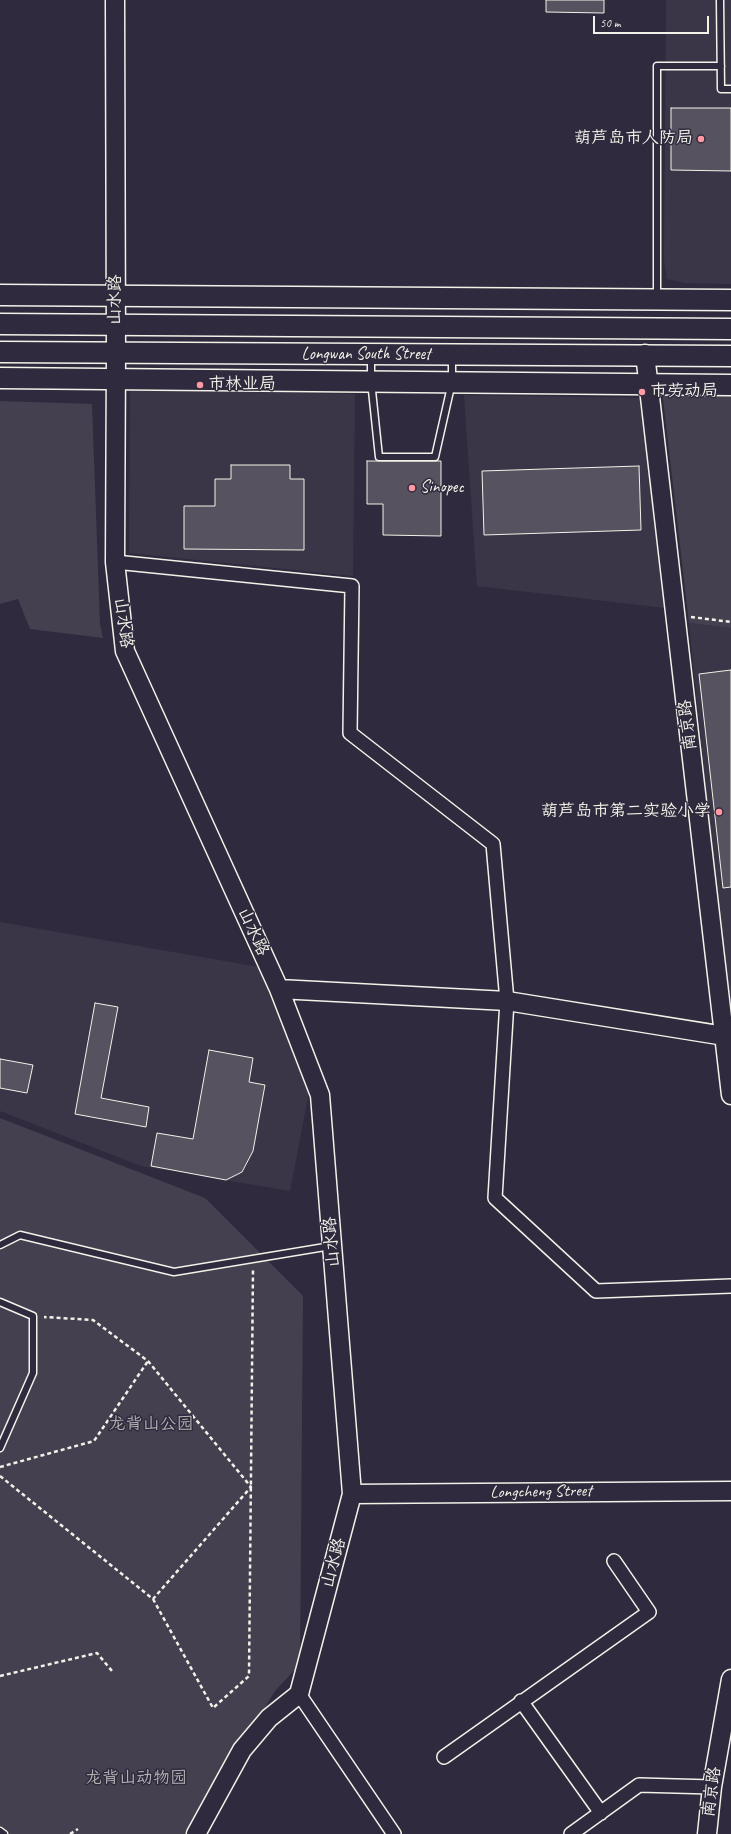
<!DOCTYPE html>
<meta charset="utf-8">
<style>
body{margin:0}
#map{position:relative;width:731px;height:1834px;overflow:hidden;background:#2f2a3d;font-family:Caveat,sans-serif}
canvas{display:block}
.scale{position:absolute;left:593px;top:16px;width:116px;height:18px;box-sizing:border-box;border:2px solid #f4f1e8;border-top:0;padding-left:5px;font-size:12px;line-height:14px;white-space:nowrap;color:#f4f1e8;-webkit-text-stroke:3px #2f2a3d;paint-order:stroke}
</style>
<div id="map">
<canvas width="731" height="1834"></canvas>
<div class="scale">50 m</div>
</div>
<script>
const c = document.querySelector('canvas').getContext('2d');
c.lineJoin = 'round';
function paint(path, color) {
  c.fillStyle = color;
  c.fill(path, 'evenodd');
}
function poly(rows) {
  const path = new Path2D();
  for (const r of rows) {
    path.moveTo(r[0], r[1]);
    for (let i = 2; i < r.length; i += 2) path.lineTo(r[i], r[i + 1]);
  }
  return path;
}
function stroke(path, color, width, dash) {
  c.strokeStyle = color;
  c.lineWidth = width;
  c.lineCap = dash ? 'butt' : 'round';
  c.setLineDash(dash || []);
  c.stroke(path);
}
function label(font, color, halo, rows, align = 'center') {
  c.font = font + ' Caveat,"LXGW WenKai TC",sans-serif';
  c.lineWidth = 3;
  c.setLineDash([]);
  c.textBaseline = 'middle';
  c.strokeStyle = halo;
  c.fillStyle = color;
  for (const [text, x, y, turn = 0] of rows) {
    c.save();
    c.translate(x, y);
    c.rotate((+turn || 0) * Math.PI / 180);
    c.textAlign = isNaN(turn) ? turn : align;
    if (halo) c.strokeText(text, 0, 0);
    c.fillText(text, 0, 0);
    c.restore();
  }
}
const built = poly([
 [666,0,731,0,731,284,685,283,667,279,664,260],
 [130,390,355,394,353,576,129,553],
 [464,395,642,398,665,608,477,586],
 [689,623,731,628,731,1000,727,995],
 [0,922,259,967,310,1087,290,1191,141,1166,0,1111]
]);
const green = poly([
 [662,390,731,392,731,628,689,623],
 [0,401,92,404,100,624,103,638,30,629,18,599,0,604],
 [0,1118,205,1198,303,1296,300,1664,275,1691,189,1834,0,1834]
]);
const building = poly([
 [546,0,604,0,604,13,546,12,546,0],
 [671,108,731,108,731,171,671,170,671,108],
 [367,461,441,461,441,536,383,535,383,504,367,504,367,461],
 [231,465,290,465,290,479,304,479,304,550,184,549,184,506,215,506,215,479,231,479,231,465],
 [639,466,641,530,484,535,482,471,639,466],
 [731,670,731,887,723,888,699,674,731,670],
 [95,1003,118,1007,101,1098,149,1107,146,1127,75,1114,95,1003],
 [209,1050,253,1058,249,1082,265,1085,253,1151,242,1172,226,1180,151,1166,157,1133,193,1139,209,1050],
 [0,1059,33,1065,27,1093,0,1088,0,1059]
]);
const path = poly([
 [691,617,731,622],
 [0,1467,94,1441,148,1361],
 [0,1476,153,1599,251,1487,148,1361,93,1320,44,1317],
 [153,1599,213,1708,249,1676,253,1269],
 [0,1676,97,1653,112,1671],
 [70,1834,78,1829]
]);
const lane = poly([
 [720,0,721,89,731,89],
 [657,297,657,66,721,66],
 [371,356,371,381,379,457,435,457,452,382,452,357],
 [0,1245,20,1235,174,1272,331,1246],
 [0,1302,33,1316,33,1373,0,1448],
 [0,1831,4,1834]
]);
const street = poly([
 [115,562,352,586,350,733,493,844,507,1001,495,1198,596,1291,731,1286],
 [299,1694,394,1834],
 [521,1701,601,1813],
 [444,1757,649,1612,614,1561],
 [571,1834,639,1785,712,1787]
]);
const secondary = poly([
 [115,0,116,354,115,562,125,651,279,989,320,1095,352,1494,299,1694,269,1718,242,1750,196,1834],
 [645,354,731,1095],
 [279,989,507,1001,731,1037],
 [352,1494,731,1491],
 [707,1834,712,1787,731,1679]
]);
const primary = poly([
 [0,295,731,300],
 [0,324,731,329],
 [0,352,731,356],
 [0,378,731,385]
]);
const markers = [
 [701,139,4,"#ff9aa2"],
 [200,385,4,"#ff9aa2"],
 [642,392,4,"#ff9aa2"],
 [412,488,4,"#ff9aa2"],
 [719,812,4,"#ff9aa2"]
];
const poiNames = [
 ["葫芦岛市人防局",693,139,"right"],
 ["市林业局",208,385],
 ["市劳动局",650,392],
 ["Sinopec",420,488],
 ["葫芦岛市第二实验小学",711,812,"right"]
];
const streetNames = [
 ["山水路",116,300,-90],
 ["Longwan South Street",366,355],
 ["山水路",123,623,82],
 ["南京路",688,725,-97],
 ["山水路",253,932,65],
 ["山水路",332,1242,-95],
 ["Longcheng Street",541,1492,-1],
 ["山水路",334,1563,-75],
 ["南京路",712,1792,-82]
];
const parkNames = [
 ["龙背山公园",151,1425],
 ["龙背山动物园",136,1779]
];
paint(built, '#3b3647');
paint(green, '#454050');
paint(building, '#56525f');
stroke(building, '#f4f1e8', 1);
stroke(lane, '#f4f1e8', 9);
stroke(street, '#f4f1e8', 16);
stroke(secondary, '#f4f1e8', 21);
stroke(primary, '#f4f1e8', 23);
stroke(path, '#f4f1e8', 2.5, [4, 3]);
stroke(lane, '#2f2a3d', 6);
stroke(street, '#2f2a3d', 13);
stroke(secondary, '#2f2a3d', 18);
stroke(primary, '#2f2a3d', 20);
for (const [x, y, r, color] of markers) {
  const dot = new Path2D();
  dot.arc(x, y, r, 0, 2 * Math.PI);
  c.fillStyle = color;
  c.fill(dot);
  stroke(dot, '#2f2a3d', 1.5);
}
label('17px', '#f4f1e8', '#2f2a3d', poiNames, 'left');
label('17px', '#f4f1e8', '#2f2a3d', streetNames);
label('17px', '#b7b3b3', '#2f2a3d', parkNames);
</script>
